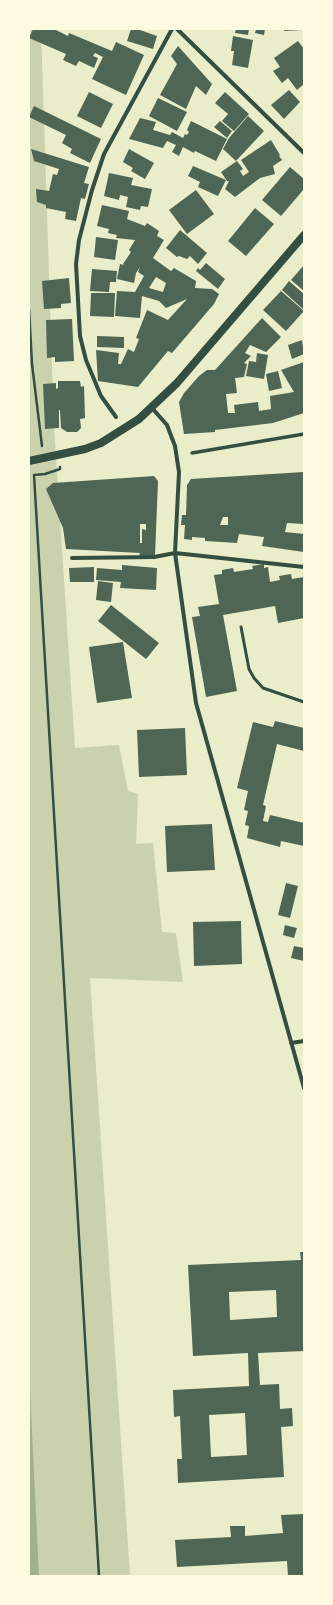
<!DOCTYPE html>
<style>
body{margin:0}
#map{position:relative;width:333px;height:1605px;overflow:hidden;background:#e9edc9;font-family:Barlow,sans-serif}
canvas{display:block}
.frame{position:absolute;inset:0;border:30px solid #fefae0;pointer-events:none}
</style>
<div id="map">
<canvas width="333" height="1605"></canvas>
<div class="frame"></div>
</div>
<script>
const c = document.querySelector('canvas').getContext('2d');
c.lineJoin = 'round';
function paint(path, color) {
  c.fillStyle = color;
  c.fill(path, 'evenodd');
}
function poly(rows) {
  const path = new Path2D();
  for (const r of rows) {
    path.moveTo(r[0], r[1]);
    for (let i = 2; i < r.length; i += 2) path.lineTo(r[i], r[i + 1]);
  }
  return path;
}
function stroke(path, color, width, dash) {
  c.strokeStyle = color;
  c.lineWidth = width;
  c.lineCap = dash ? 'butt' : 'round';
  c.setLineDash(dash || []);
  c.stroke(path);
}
const green = poly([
 [29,29,41,29,54,427,75,748,119,745,128,791,138,794,136,844,153,843,162,932,176,933,183,982,90,978,130,1576,29,1576]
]);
const water = poly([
 [29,1369,39,1576,29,1576]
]);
const building = poly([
 [33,29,54,29,68,36,69,33,112,51,116,42,144,55,126,95,92,79,103,57,95,53,93,56,98,58,94,68,79,61,76,66,63,60,66,54,29,38],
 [131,29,137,29,157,36,153,49,127,41],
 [236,29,249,29,248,35,235,33],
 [256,29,265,29,264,35,255,33],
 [284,29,303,29,303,30,284,31],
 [233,36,253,40,248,68,232,65,234,51,231,51],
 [298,41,304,49,304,84,297,90,288,78,282,83,273,71,280,67,274,58],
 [178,46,212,84,206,95,196,86,186,109,160,95,177,64,171,56],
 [289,90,300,102,284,119,271,105],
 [89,92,113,104,101,128,77,116],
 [225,92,249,114,234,131,222,121,228,114,215,103],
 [158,98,187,112,177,131,149,116],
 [34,106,101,139,90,163,70,153,72,149,62,143,66,135,29,117],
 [248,116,264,131,236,161,223,149,229,138],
 [140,118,156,122,153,130,170,135,172,132,183,138,185,134,187,135,189,132,187,130,191,121,227,139,216,161,195,151,194,153,183,147,179,156,172,152,176,145,167,141,163,148,129,139],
 [220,121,232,131,227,138,214,127],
 [271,140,280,155,279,156,282,160,273,166,275,174,260,178,235,197,225,189,229,181,227,181,221,172,237,161,243,169,240,171,243,176,249,172,241,160],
 [31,149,89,167,84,183,89,184,85,199,81,198,76,221,65,219,66,212,46,208,46,205,37,202,36,189,49,191,53,174,57,175,59,169,34,161],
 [129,149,154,163,145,179,131,171,133,168,123,162],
 [193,166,226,180,218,196,198,187,200,182,188,176],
 [290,167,304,179,304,189,281,216,262,200],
 [109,173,133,178,131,185,152,189,148,207,141,206,140,210,126,207,128,197,120,195,119,200,104,196],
 [196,190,214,214,187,234,169,210],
 [102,205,129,211,127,219,145,226,147,223,159,231,157,236,164,240,153,258,171,271,174,268,196,281,195,288,212,289,219,294,214,304,172,353,168,351,138,387,98,381,96,350,119,353,118,364,121,364,128,349,134,352,139,339,136,338,147,310,168,320,187,299,166,308,159,301,142,296,140,318,115,316,117,291,135,292,144,276,138,272,140,267,136,273,134,283,117,279,120,264,124,265,123,264,131,252,129,250,135,240,116,238,117,235,108,233,109,229,97,226],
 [156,277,166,283,163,292,149,288],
 [255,208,274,224,246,256,228,241],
 [180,230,207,253,198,264,190,256,187,259,179,256,177,257,166,248],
 [96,237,118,240,115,260,94,257],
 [206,263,225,279,218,289,196,271,198,268,200,270],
 [304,265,304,291,291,280],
 [92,269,117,271,116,282,110,282,109,292,90,291],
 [69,278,71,303,61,304,61,308,44,309,42,281],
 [289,281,304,294,304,310,282,290],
 [281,291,304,311,286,331,263,310],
 [91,293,115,293,114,317,90,316],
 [262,318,281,337,266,352,250,345,245,353,251,356,244,363,247,364,244,377,235,378,237,393,226,394,228,413,235,413,234,405,258,402,259,411,271,409,270,396,294,392,281,370,304,362,304,413,273,423,215,430,215,432,184,434,179,402,184,393,199,376,207,370,215,370],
 [72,319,74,361,55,362,55,357,47,358,46,320],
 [97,336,124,337,124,348,97,347],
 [302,340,304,354,292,359,288,345],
 [257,353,268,355,264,379,246,376,249,361,256,362],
 [278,371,282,388,269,391,266,374],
 [58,381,80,381,81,387,84,386,85,418,80,419,81,428,77,432,67,432,61,428,60,410,59,410,59,428,45,429,43,384,56,383,56,389,58,388],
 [304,472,304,524,287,523,285,532,304,534,304,552,262,546,264,537,239,534,237,543,205,541,205,538,192,537,192,540,184,539,185,525,181,525,182,515,186,515,187,485,191,479],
 [223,517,228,517,228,525,220,525],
 [154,476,158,481,155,556,139,556,140,553,66,549,63,528,46,489,53,483],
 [140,524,146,524,146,530,142,529,142,543,140,543],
 [264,564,264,568,268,567,270,582,280,580,279,576,291,574,292,579,304,577,304,618,278,623,275,606,223,615,237,691,206,697,192,617,200,616,198,607,219,604,214,575,222,574,222,570,233,568,234,572,253,569,252,566],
 [122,565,157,568,156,590,120,588,121,582,96,580,97,568,122,570],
 [94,567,94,582,70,582,69,568],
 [98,581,113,583,111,602,96,600],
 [111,605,159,643,146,659,98,621],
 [123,642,132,698,97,703,89,647],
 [275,721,304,728,304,751,277,744,263,805,266,806,263,821,268,822,270,815,304,823,304,846,281,841,280,847,247,838,249,826,245,825,248,811,244,810,248,791,237,788,253,722,273,727],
 [185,728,187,775,139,777,137,730],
 [212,824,215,870,167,872,165,826],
 [286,883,298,886,290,918,278,915],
 [241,921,242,964,194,966,193,922],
 [285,925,297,928,294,938,283,935],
 [294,946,304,948,304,961,291,958],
 [300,1252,304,1252,304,1351,258,1353,260,1385,279,1384,280,1409,292,1408,293,1426,281,1427,284,1477,178,1483,177,1459,182,1459,180,1416,174,1417,173,1390,249,1386,248,1353,193,1356,188,1265,301,1260],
 [276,1290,277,1317,230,1320,229,1292],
 [245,1413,247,1455,211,1457,209,1415],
 [304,1514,304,1576,288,1576,287,1561,177,1567,175,1540,231,1537,230,1526,245,1526,245,1536,283,1533,281,1515]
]);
const path = poly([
 [29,309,32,364,42,446],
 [60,467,60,469,45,474,34,475,99,1576]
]);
const service = poly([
 [241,627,249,669,254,678,263,688,304,702]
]);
const pedestrian = poly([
 [192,453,304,434]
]);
const minor = poly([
 [177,29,304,153],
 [152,408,167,425,175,446,179,472,175,553,196,703,304,1088],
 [116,417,101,396,86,360,80,336,76,264,79,240,92,190,104,154,172,29],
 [72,558,154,557,175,553,304,567],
 [291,1043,304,1041]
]);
const secondary = poly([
 [29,461,85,449,101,443,139,419,177,383,304,235]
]);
paint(green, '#cad2ad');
paint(water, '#a3b18a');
paint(building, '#4f6655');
stroke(path, '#344e41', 2.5);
stroke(service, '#344e41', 3);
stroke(pedestrian, '#344e41', 3.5);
stroke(minor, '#344e41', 4);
stroke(secondary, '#344e41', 8);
</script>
